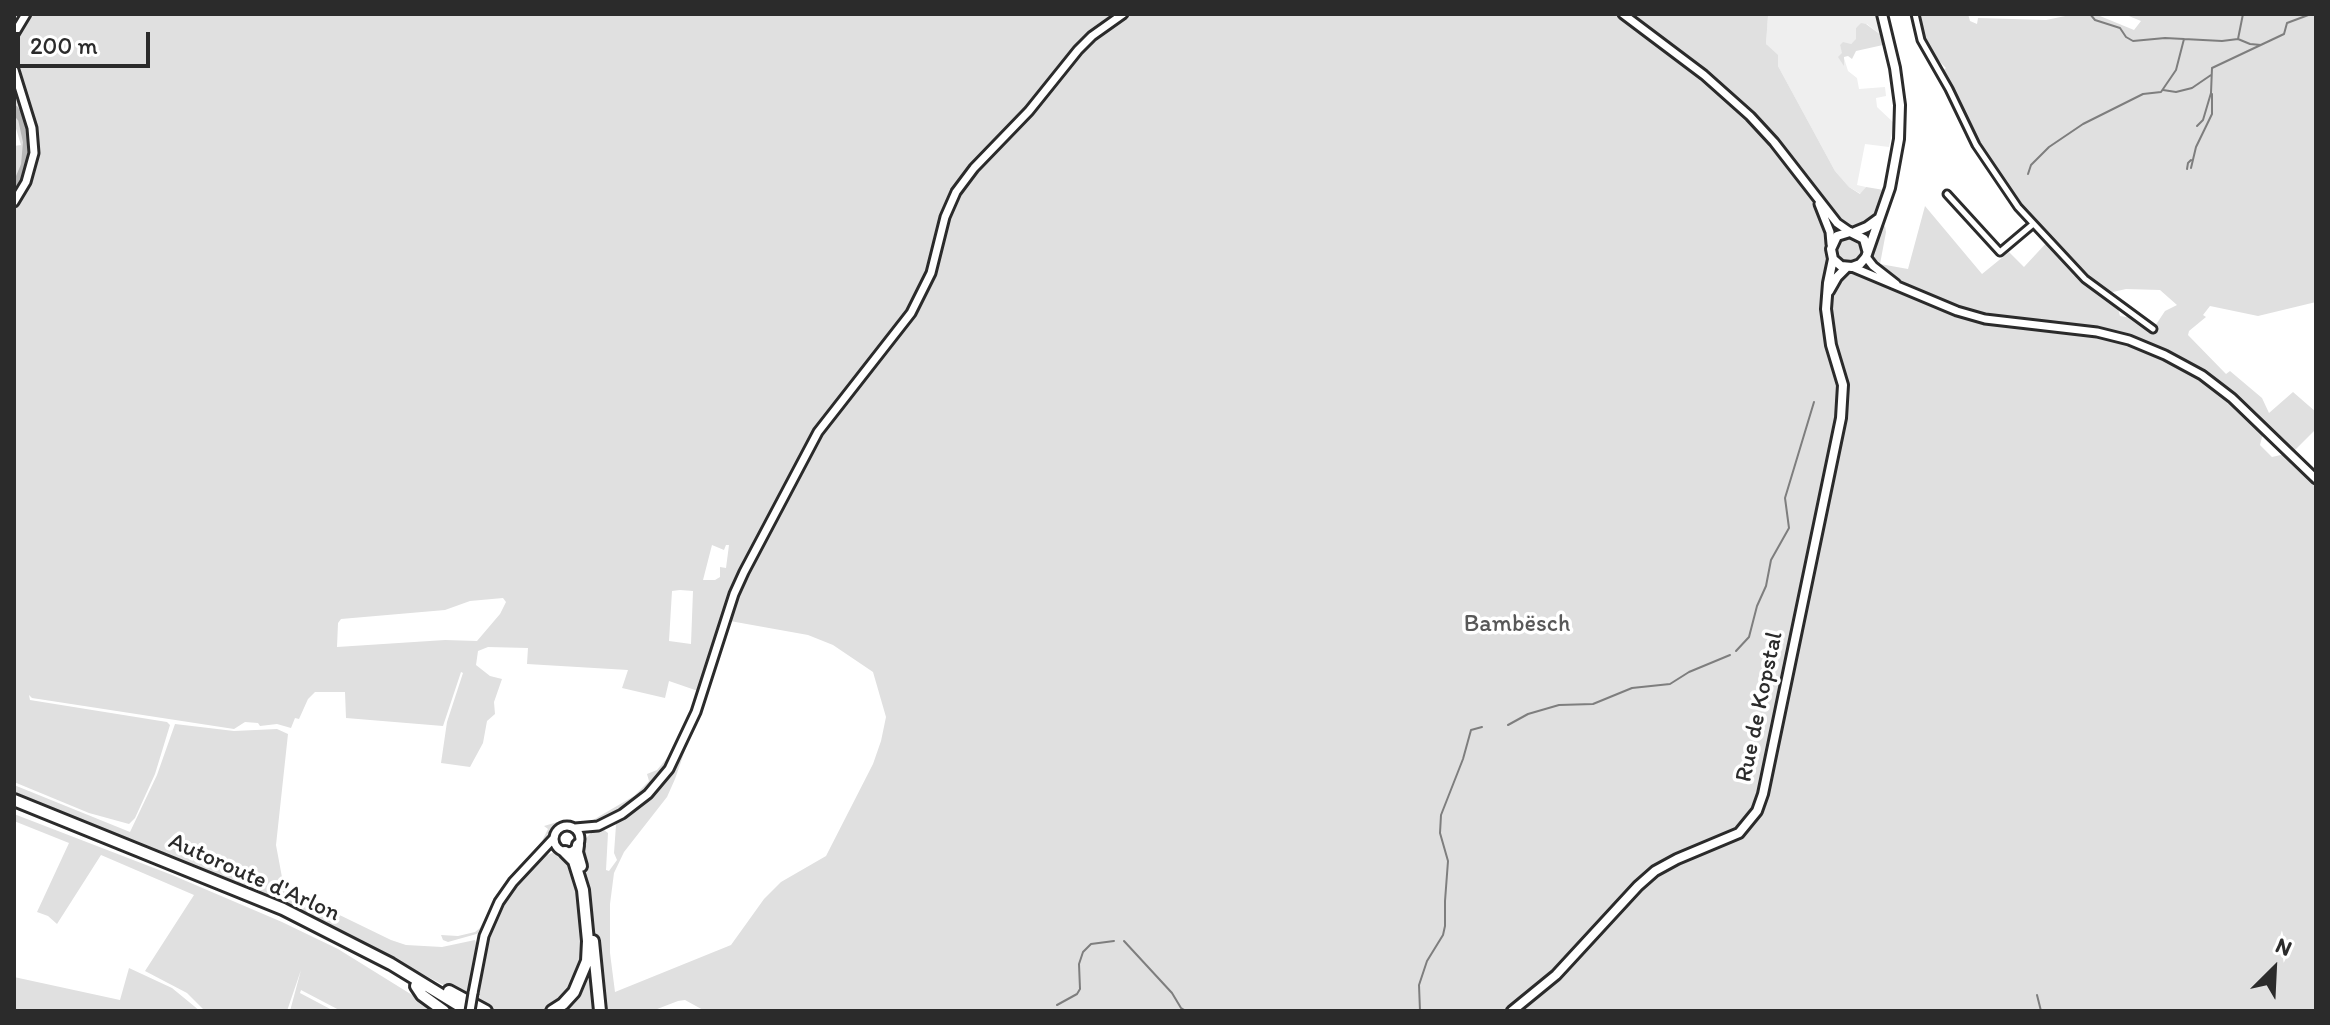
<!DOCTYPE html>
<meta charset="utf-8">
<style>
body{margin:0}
#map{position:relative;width:2330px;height:1025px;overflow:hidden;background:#fff;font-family:Itim,sans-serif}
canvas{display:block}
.frame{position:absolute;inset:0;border:16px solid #2b2b2b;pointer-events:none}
.north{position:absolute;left:2234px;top:929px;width:80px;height:80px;-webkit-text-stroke:6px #fff;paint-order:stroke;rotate:24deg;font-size:22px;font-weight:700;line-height:32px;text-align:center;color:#2b2b2b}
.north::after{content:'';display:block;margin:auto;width:28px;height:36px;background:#2b2b2b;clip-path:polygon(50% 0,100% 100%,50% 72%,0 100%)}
.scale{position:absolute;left:16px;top:32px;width:134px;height:36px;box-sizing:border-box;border:4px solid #2b2b2b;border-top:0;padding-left:10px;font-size:24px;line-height:28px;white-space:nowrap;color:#2b2b2b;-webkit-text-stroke:6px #fff;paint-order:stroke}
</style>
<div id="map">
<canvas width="2330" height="1025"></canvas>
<div class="frame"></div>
<div class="north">N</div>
<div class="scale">200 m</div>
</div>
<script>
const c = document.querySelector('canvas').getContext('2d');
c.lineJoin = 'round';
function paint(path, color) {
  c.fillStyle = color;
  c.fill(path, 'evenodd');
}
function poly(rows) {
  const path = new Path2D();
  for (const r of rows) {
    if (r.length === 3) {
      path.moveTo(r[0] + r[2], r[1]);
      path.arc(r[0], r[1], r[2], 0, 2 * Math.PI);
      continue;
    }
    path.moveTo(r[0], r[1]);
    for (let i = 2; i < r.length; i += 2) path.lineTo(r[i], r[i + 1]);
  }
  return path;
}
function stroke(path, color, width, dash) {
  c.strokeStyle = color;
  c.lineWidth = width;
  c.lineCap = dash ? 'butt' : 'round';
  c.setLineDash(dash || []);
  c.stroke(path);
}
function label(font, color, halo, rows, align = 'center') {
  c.font = font + ' Itim,sans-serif';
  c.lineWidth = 7;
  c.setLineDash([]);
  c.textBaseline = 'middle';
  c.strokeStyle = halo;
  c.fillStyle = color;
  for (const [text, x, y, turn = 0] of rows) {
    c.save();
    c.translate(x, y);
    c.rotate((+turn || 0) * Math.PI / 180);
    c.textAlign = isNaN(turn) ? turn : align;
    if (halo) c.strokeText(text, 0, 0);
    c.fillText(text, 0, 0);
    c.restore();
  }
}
const built = poly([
 [1773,14,1875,14,1881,35,1867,24,1856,28,1857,39,1851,44,1840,45,1848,71,1857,78,1859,89,1885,87,1886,96,1876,98,1877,107,1894,123,1889,147,1865,144,1857,185,1866,187,1861,194,1849,187,1835,171,1766,44,1768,15]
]);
const green = poly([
 [14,14,1773,14,1768,16,1766,44,1778,55,1778,66,1835,171,1849,187,1860,194,1866,187,1884,190,1882,199,1885,205,1879,229,1885,226,1886,232,1880,264,1908,269,1925,206,1982,274,2009,252,2024,267,2049,240,1986,155,1943,70,1946,68,1929,51,1918,14,1968,14,1970,21,1977,24,1978,18,2046,20,2075,14,2095,14,2134,30,2141,21,2124,14,2316,14,2316,302,2258,316,2210,306,2203,315,2206,317,2189,331,2188,335,2226,374,2230,371,2262,398,2269,413,2293,392,2316,412,2316,429,2294,451,2224,384,2215,389,2263,433,2260,445,2272,457,2285,454,2316,484,2316,1011,705,1011,685,1000,678,1001,652,1011,603,1011,590,888,580,857,583,841,597,827,565,823,557,827,546,845,516,871,498,895,480,933,448,942,443,940,441,935,458,936,475,932,480,928,497,894,542,841,548,829,544,826,564,820,581,822,593,820,634,796,649,781,647,774,657,770,673,751,684,730,698,691,669,681,665,698,622,688,628,670,527,664,528,648,488,647,478,651,476,665,490,676,502,679,494,702,495,714,487,721,483,743,470,767,441,763,447,722,463,673,461,672,443,726,346,718,345,692,315,692,308,699,299,719,295,718,291,728,277,724,260,726,258,723,245,722,234,729,32,698,29,695,30,700,167,722,170,725,155,774,135,818,129,824,89,813,14,782,14,146,21,145,14,122],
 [2126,289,2160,290,2177,305,2165,311,2153,329,2129,313,2126,317,2120,316,2117,305,2104,294],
 [712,545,724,550,726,545,729,545,726,568,720,567,720,577,715,580,703,580],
 [680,590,693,591,691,644,669,641,672,591],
 [503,598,506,602,500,614,477,641,445,640,337,647,338,623,341,619,445,610,470,601],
 [730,621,808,635,833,645,873,672,886,717,881,741,873,764,826,856,781,882,764,899,731,945,615,992,610,953,610,904,614,873,624,852,667,797,675,779],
 [612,820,616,825,614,853,617,860,609,871,606,870,608,833,599,826],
 [1861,23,1866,24,1881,35,1883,45,1856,51,1852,59,1848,56,1844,57,1844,66,1838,57,1842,53,1840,45,1843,42,1851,44,1856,39,1856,28],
 [175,724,234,731,277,729,288,734,276,845,284,888,391,940,406,945,442,947,475,940,477,945,468,998,295,907,14,794,14,785,130,832,157,775],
 [14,814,172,875,282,922,338,949,438,1011,341,1011,301,990,300,993,334,1011,290,1011,301,970,287,1011,205,1011,187,993,145,971,194,895,101,855,57,924,48,916,37,912,69,843,14,821],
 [554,852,568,856,580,891,585,941,583,966,575,986,555,1006,546,1011,492,1011,475,1002,492,925,502,901,519,879,529,873,531,866,541,858],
 [590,948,596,1011,557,1011,565,1006],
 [129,968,172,988,200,1011,14,1011,14,977,120,1000]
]);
const stream = poly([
 [2090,14,2095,20,2120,28,2126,37,2133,41,2165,38,2222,41,2238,39,2250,44,2261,45],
 [2238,39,2243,14],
 [2163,90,2176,92,2192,88,2211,75],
 [2197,126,2203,120,2211,93,2212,68,2284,34,2287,23,2311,14],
 [2191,168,2196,147,2212,114,2212,94],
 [2187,169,2188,163,2191,160],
 [2028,174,2031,165,2049,147,2083,124,2143,94,2161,92,2176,70,2184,39],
 [1736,651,1749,637,1757,606,1766,586,1771,560,1789,528,1785,498,1814,402],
 [1508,725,1528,714,1559,705,1593,704,1632,688,1670,684,1689,672,1730,655],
 [1124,941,1172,993,1181,1008,1186,1011],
 [2037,995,2041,1011],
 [1057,1005,1077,994,1080,989,1079,964,1083,952,1091,944,1114,941],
 [1420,1011,1419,985,1427,961,1443,935,1445,926,1445,901,1448,861,1440,833,1441,815,1463,759,1471,730,1482,727]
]);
const river = poly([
 [14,109,22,119,27,142,25,165,14,191]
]);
const street = poly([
 [1915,14,1921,40,1949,89,1976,145,2018,207,2085,279,2153,329],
 [1947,194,2000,252,2032,225]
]);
const secondary = poly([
 [1623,14,1704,75,1750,116,1774,142,1837,223,1850,232],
 [14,34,26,14],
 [14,70,32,128,34,153,26,182,14,202],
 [1819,204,1830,232,1831,244],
 [1866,257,1873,266,1896,284],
 [1852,267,1957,311,1985,319,2097,332,2129,340,2165,355,2202,375,2232,398,2316,479],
 [567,839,13],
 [575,828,598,826,622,814,648,794,669,769,696,712,734,594,744,572,818,432,911,313,931,273,945,217,956,192,974,168,1029,111,1078,50,1092,36,1123,14],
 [473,993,484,936,499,902,513,882,554,838]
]);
const primary = poly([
 [1855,232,1867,227,1878,219],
 [1867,250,1864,239,1850,232,1837,236,1831,249,1833,259,1841,266,1852,267,1860,264,1866,257,1890,188,1899,139,1900,105,1895,68,1882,14],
 [1829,291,1837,277,1846,268],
 [1512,1011,1556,975,1638,886,1655,871,1677,859,1739,833,1757,811,1763,794,1841,418,1843,385,1831,345,1826,309,1828,283,1833,259]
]);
const highway = poly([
 [14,800,283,909,391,964,468,1011],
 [578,845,577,852,581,866],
 [593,941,600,1011],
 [416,986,422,995,444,1011],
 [449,991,486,1011],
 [552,1011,563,1004,574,992,587,961,588,941,583,890,574,861,565,852]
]);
const secondaryBridge = poly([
 [470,1011,473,993]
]);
const parkNames = [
 ["Bambësch",1517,625]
];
const streetNames = [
 ["Rue de Kopstal",1760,707,-78],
 ["Autoroute d'Arlon",254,878,24]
];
paint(built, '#efefef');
paint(green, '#e0e0e0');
stroke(stream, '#7e7e7e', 2);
stroke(river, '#b6b6b6', 8);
stroke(street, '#2b2b2b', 11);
stroke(secondary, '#2b2b2b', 13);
stroke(primary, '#2b2b2b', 14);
stroke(highway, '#2b2b2b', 16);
stroke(street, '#fff', 5);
stroke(secondary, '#fff', 7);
stroke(primary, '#fff', 8);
stroke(highway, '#fff', 10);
stroke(secondaryBridge, '#2b2b2b', 13, []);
stroke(secondaryBridge, '#fff', 7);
label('24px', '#585858', '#fff', parkNames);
label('24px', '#2b2b2b', '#fff', streetNames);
</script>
